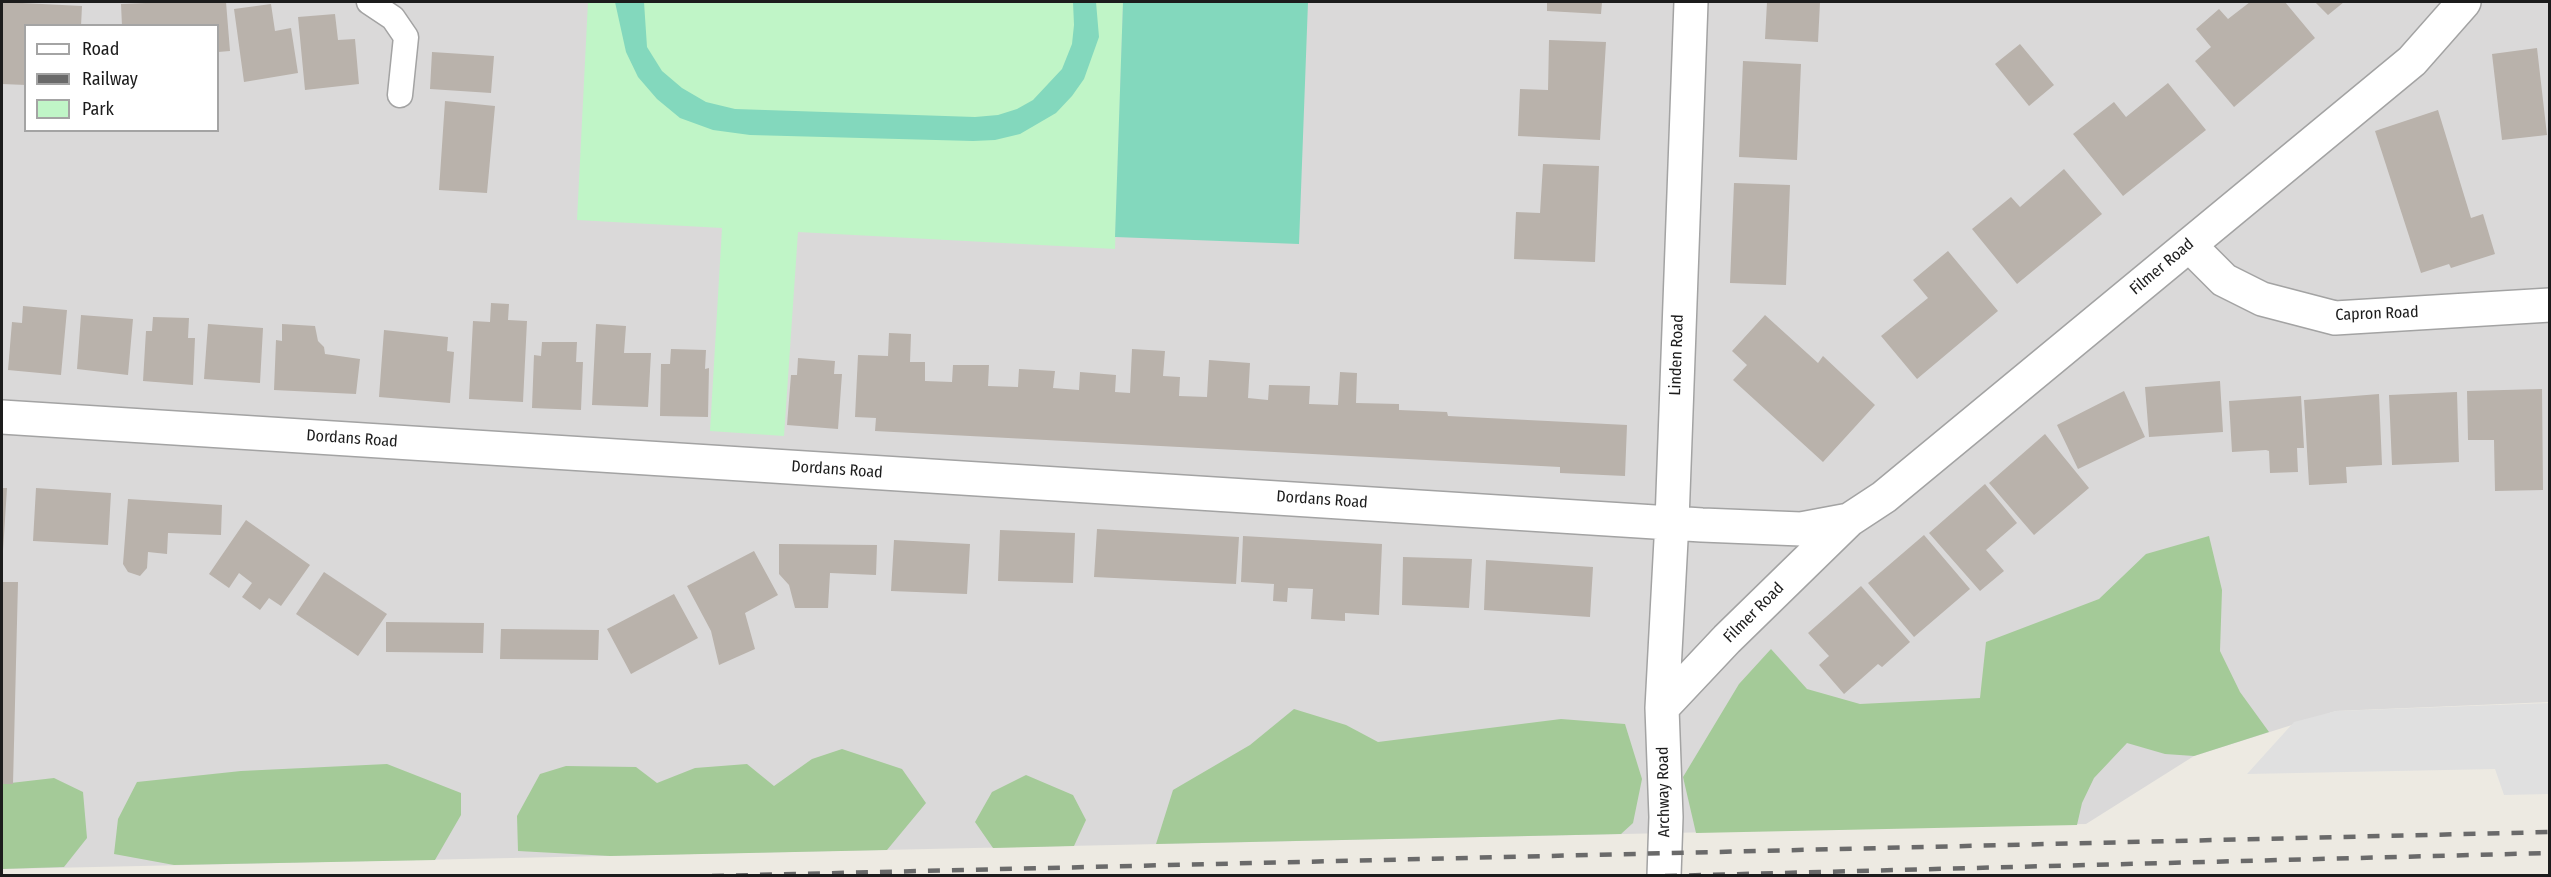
<!DOCTYPE html>
<style>
body{margin:0}
#map{position:relative;width:2551px;height:877px;overflow:hidden;background:#edeae2;font-family:"Fira Sans Condensed",sans-serif}
canvas{display:block}
.frame{position:absolute;inset:0;border:3px solid #1c1c1c;pointer-events:none}
.legend{position:absolute;left:24px;top:24px;width:195px;height:108px;box-sizing:border-box;background:#fff;border:2px solid #a4a4a4;margin:0;padding:8px 10px;list-style:none;font-size:18px;color:#1c1c1c}
.legend li{display:flex;align-items:center;gap:12px;height:30px}
.legend b{width:30px;border:2px solid #a4a4a4}
</style>
<div id="map">
<canvas width="2551" height="877"></canvas>
<div class="frame"></div>
<ul class="legend">
<li><b style="height:8px;background:#fff"></b>Road</li>
<li><b style="height:8px;background:#6a6a6a"></b>Railway</li>
<li><b style="height:16px;background:#c0f5c7"></b>Park</li>
</ul>
</div>
<script>
const c = document.querySelector('canvas').getContext('2d');
c.lineJoin = 'round';
function paint(path, color) {
  c.fillStyle = color;
  c.fill(path, 'evenodd');
}
function poly(rows) {
  const path = new Path2D();
  for (const r of rows) {
    path.moveTo(r[0], r[1]);
    for (let i = 2; i < r.length; i += 2) path.lineTo(r[i], r[i + 1]);
  }
  return path;
}
function stroke(path, color, width, dash) {
  c.strokeStyle = color;
  c.lineWidth = width;
  c.lineCap = dash ? 'butt' : 'round';
  c.setLineDash(dash || []);
  c.stroke(path);
}
function label(font, color, halo, rows, align = 'center') {
  c.font = font + ' "Fira Sans Condensed",sans-serif';
  c.lineWidth = 5;
  c.setLineDash([]);
  c.textBaseline = 'middle';
  c.strokeStyle = halo;
  c.fillStyle = color;
  for (const [text, x, y, turn = 0] of rows) {
    c.save();
    c.translate(x, y);
    c.rotate((+turn || 0) * Math.PI / 180);
    c.textAlign = isNaN(turn) ? turn : align;
    if (halo) c.strokeText(text, 0, 0);
    c.fillText(text, 0, 0);
    c.restore();
  }
}
const residential = poly([
 [2,2,2549,2,2549,702,2336,711,2194,756,2086,824,2,869],
 [26,26,218,26,218,130,26,130]
]);
const forest = poly([
 [2209,536,2222,590,2220,651,2240,692,2269,732,2194,756,2165,754,2127,743,2094,778,2082,803,2077,825,1696,833,1683,777,1739,684,1771,649,1807,689,1860,704,1980,698,1986,642,2099,599,2146,554],
 [1294,709,1346,725,1378,742,1561,719,1625,724,1642,779,1633,823,1621,834,1156,844,1173,790,1250,745],
 [842,749,902,769,926,803,887,850,610,856,518,851,517,816,540,774,566,766,636,767,657,783,695,768,747,764,774,786,812,759],
 [387,764,461,793,461,815,435,860,174,865,114,854,118,819,137,782,241,771],
 [1026,775,1073,795,1086,820,1074,846,993,848,975,822,992,792],
 [54,778,83,792,87,838,64,867,2,869,2,784]
]);
const park = poly([
 [588,2,1123,2,1115,249,798,232,784,436,710,431,722,228,577,220]
]);
const pitch = poly([
 [615,2,644,2,647,47,662,71,682,88,706,102,735,109,975,117,998,115,1017,109,1033,100,1062,69,1072,44,1074,25,1073,2,1096,2,1099,37,1084,79,1072,96,1056,113,1020,134,995,140,973,141,750,135,713,130,680,118,657,99,638,77,626,52],
 [1123,2,1308,2,1299,244,1115,237]
]);
const parking = poly([
 [2549,703,2549,794,2504,795,2495,769,2247,774,2294,722,2336,711]
]);
const building = poly([
 [2,2,82,6,81,26,26,26,26,85,2,84],
 [170,2,226,2,230,51,218,52,218,26,122,26,121,4],
 [1547,2,1602,2,1601,14,1547,11],
 [1767,2,1820,2,1818,42,1765,39],
 [2250,2,2285,2,2315,38,2234,107,2195,61,2211,47,2196,29,2219,9,2228,19],
 [2315,2,2344,2,2328,15],
 [271,4,275,31,291,28,298,73,244,82,234,9],
 [335,14,338,40,355,39,359,84,305,90,298,17],
 [1549,40,1606,42,1600,140,1518,136,1520,89,1548,90],
 [2020,44,2054,85,2029,106,1995,64],
 [2537,48,2547,135,2502,140,2492,54],
 [432,52,494,56,491,93,430,89],
 [1743,61,1801,64,1797,160,1739,157],
 [2168,83,2206,130,2123,196,2073,134,2114,102,2126,117],
 [445,101,495,106,487,193,439,190],
 [2438,110,2471,218,2483,214,2495,254,2451,268,2449,264,2421,273,2375,131],
 [1543,164,1599,166,1595,262,1514,259,1516,212,1540,213],
 [2064,169,2102,214,2017,284,1972,229,2011,197,2020,207],
 [1734,183,1790,185,1786,285,1730,283],
 [1948,251,1998,311,1917,379,1881,336,1928,298,1913,280],
 [491,303,509,304,508,320,527,321,523,402,469,399,473,321,490,322],
 [23,306,67,310,61,375,8,370,12,322,22,323],
 [81,315,133,319,128,375,77,369],
 [1765,315,1818,363,1823,356,1875,405,1823,462,1733,380,1747,365,1732,351],
 [153,317,189,318,188,338,195,338,193,385,143,381,146,331,152,331],
 [208,324,263,328,260,383,204,379],
 [282,324,315,326,318,341,324,347,325,354,360,359,356,394,274,390,276,340,282,341],
 [596,324,626,326,624,353,651,353,648,407,592,405],
 [384,330,448,337,447,351,454,352,450,403,379,397],
 [889,333,911,334,910,362,925,362,925,381,952,382,953,365,989,365,988,386,1018,387,1019,369,1055,371,1053,388,1079,390,1080,372,1116,375,1115,392,1130,393,1132,349,1165,351,1163,376,1180,377,1179,396,1207,397,1209,360,1250,363,1248,398,1268,400,1269,385,1310,386,1309,404,1338,405,1340,372,1357,373,1356,403,1399,404,1399,410,1447,412,1448,416,1627,425,1625,476,1560,473,1560,467,875,431,876,418,855,417,858,355,888,356],
 [542,342,577,342,576,362,583,362,581,410,532,408,534,355,541,356],
 [671,349,706,350,705,369,709,368,708,417,660,416,661,364,670,364],
 [798,358,835,361,834,374,842,374,838,429,787,425,791,375,797,375],
 [2220,381,2223,432,2149,437,2145,387],
 [2542,389,2543,490,2495,491,2494,440,2468,440,2467,391],
 [2124,391,2145,437,2078,469,2057,425],
 [2457,392,2459,462,2392,465,2389,395],
 [2379,394,2382,465,2346,467,2347,483,2309,485,2304,400],
 [2301,396,2304,448,2297,448,2298,472,2270,473,2269,451,2266,450,2232,452,2229,401],
 [2045,434,2089,488,2034,535,1989,483],
 [1985,484,2017,523,1986,550,2004,571,1980,591,1929,533],
 [2,488,7,488,3,551,2,551],
 [36,488,111,493,108,545,33,541],
 [128,499,222,505,221,535,168,533,167,554,148,552,147,568,140,576,128,572,123,564],
 [246,520,310,565,281,606,269,598,260,610,242,597,252,583,239,573,229,588,209,574],
 [1097,529,1239,537,1236,584,1094,577],
 [1000,530,1075,533,1073,583,998,581],
 [1924,535,1970,589,1914,637,1868,583],
 [1243,536,1382,544,1379,615,1345,613,1345,621,1311,619,1313,589,1288,588,1287,602,1273,601,1274,584,1241,582],
 [894,540,970,544,967,594,891,591],
 [779,544,877,545,876,575,830,573,828,608,795,608,789,585,779,574],
 [754,551,778,595,745,613,755,649,719,665,711,631,687,586],
 [1403,557,1472,559,1469,608,1402,605],
 [1486,560,1593,567,1590,617,1484,610],
 [324,572,387,614,358,656,296,614],
 [2,582,18,582,13,784,2,784],
 [1861,586,1910,642,1882,667,1878,664,1844,694,1819,665,1829,656,1808,633],
 [674,594,698,638,631,674,607,629],
 [386,622,484,623,483,653,386,652],
 [501,629,599,630,598,660,500,659]
]);
const lane = poly([
 [369,2,393,18,406,37,400,95]
]);
const street = poly([
 [2189,245,2224,280,2262,299,2335,318,2550,305],
 [2,417,1702,525,1801,529,1849,520],
 [1662,708,1727,639,1849,520,1884,497,2412,61,2464,2],
 [1664,876,1666,817,1662,708,1672,521,1691,2]
]);
const rail = poly([
 [712,876,2550,832],
 [1665,876,2550,853]
]);
const streetNames = [
 ["Filmer Road",2162,267,-40],
 ["Capron Road",2377,314,-2],
 ["Linden Road",1677,355,-88],
 ["Dordans Road",352,439,4],
 ["Dordans Road",837,470,4],
 ["Dordans Road",1322,500,4],
 ["Filmer Road",1754,613,-45],
 ["Archway Road",1664,792,-91]
];
paint(residential, '#dad9d9');
paint(forest, '#a4ca98');
paint(park, '#c0f5c7');
paint(pitch, '#83d8bd');
paint(parking, '#e0e0e0');
paint(building, '#b9b2ab');
stroke(lane, '#a3a3a3', 27);
stroke(street, '#a3a3a3', 36);
stroke(lane, '#fff', 24);
stroke(street, '#fff', 33);
stroke(rail, '#6a6a6a', 4.5, [12, 12]);
label('16px', '#1c1c1c', '#fff', streetNames);
</script>
